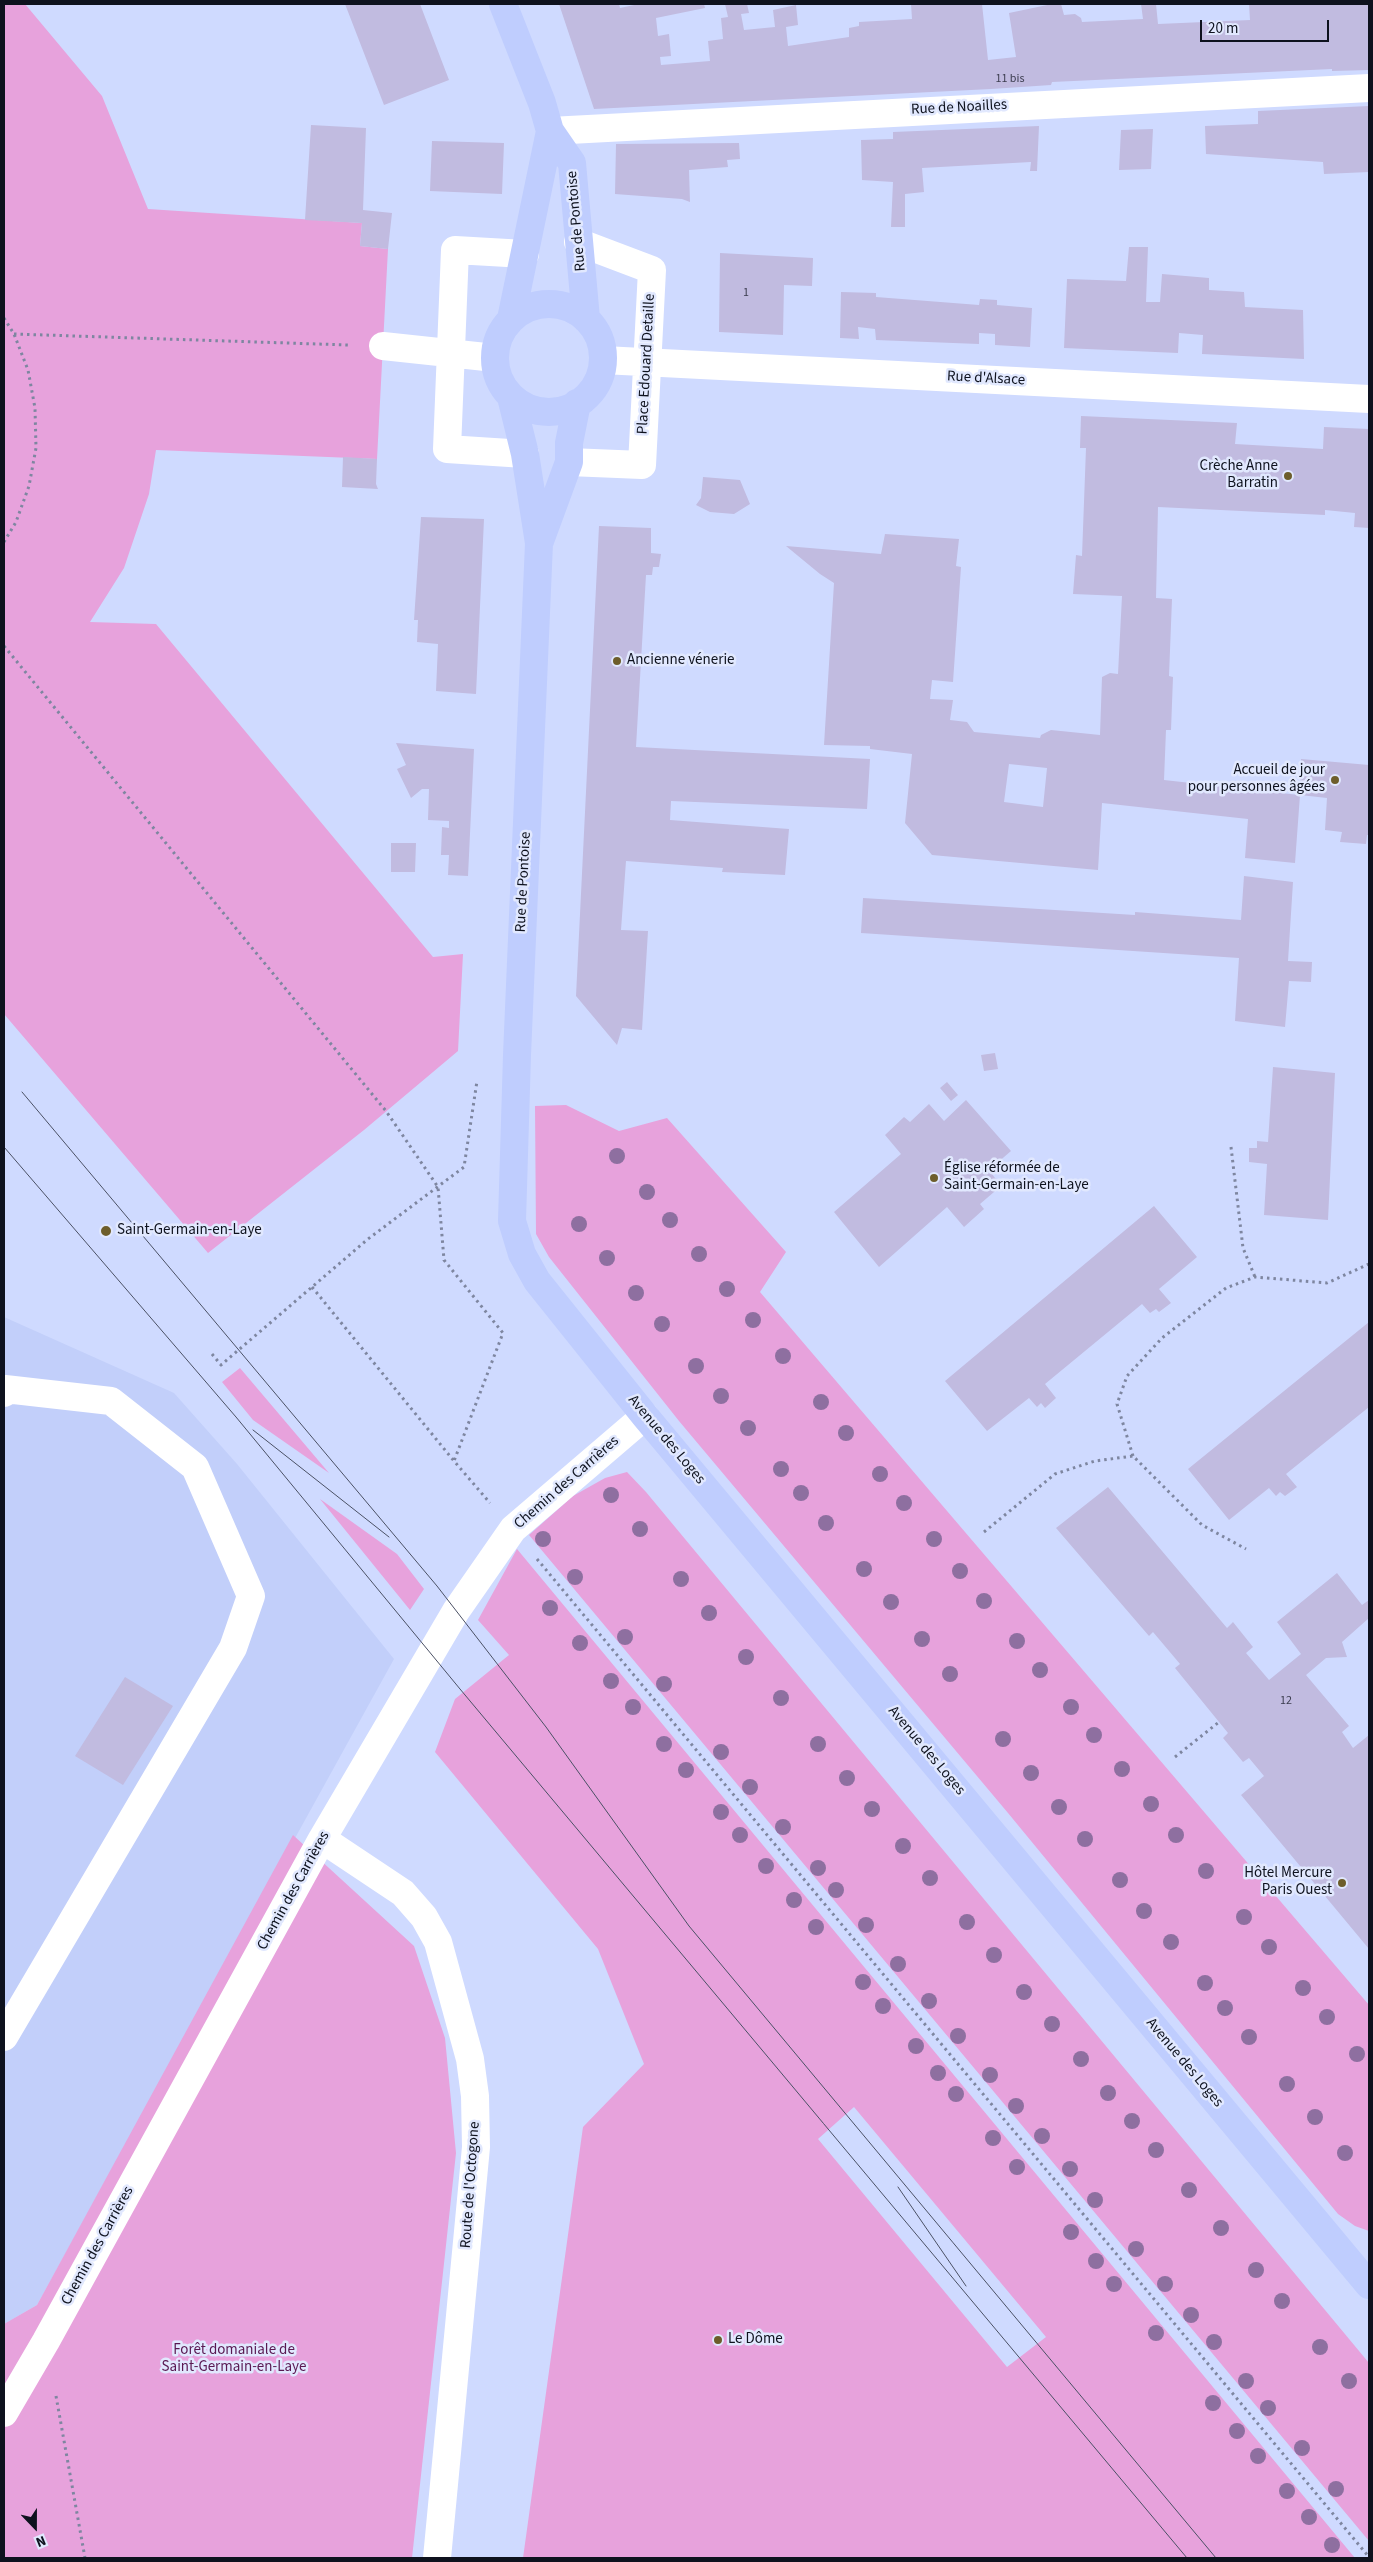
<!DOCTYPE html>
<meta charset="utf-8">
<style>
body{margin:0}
#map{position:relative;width:1373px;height:2562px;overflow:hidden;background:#cfdaff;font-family:"Source Sans 3",sans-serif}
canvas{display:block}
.frame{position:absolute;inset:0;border:5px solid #0e121e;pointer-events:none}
.north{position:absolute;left:10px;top:2502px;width:50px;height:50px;-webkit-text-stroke:4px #e1e8fe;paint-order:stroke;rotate:158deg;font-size:14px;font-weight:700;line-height:20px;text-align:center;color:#0e121e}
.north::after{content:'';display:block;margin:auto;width:18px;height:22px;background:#0e121e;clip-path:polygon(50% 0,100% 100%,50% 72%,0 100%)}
.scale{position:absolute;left:1200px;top:20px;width:129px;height:22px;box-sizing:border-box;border:2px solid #0e121e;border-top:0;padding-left:6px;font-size:15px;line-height:18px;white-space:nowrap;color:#0e121e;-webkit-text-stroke:4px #e1e8fe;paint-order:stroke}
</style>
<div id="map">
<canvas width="1373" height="2562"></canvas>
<div class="frame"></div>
<div class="north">N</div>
<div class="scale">20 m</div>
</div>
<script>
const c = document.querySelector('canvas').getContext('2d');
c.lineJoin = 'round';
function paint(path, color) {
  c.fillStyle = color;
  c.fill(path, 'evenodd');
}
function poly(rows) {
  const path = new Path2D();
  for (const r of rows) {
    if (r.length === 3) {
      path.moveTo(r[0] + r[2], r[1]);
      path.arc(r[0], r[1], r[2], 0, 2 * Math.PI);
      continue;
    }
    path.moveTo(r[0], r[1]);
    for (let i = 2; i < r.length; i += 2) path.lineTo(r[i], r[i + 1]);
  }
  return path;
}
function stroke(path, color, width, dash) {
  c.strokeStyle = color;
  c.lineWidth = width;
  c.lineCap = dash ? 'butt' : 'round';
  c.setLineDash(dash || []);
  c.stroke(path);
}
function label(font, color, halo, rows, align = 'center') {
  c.font = font + ' "Source Sans 3",sans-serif';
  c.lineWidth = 5;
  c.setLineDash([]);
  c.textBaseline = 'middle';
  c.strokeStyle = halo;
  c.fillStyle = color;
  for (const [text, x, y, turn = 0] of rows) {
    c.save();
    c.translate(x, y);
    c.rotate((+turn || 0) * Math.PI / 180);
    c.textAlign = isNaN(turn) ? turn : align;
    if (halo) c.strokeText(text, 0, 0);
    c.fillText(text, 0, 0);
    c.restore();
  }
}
const built = poly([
 [4,1317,174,1393,237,1464,394,1659,37,2305,4,2324]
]);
const green = poly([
 [4,4,25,4,102,96,148,209,362,223,360,246,388,249,377,459,156,450,149,494,124,568,90,622,156,624,433,957,463,954,458,1051,364,1130,208,1253,4,1014],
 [566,1105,619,1131,667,1118,786,1252,760,1292,1369,2005,1369,2231,1355,2226,1338,2214,1008,1813,679,1421,549,1257,536,1234,535,1106],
 [240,1368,329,1473,253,1420,222,1382],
 [627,1472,646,1492,1369,2363,1369,2541,529,1535,573,1496,605,1478],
 [320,1499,397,1554,424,1589,410,1610],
 [517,1549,1355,2558,523,2558,583,2127,644,2064,598,1949,435,1752,455,1699,509,1655,478,1620],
 [854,2107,1046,2337,1007,2367,818,2139],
 [293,1835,414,1946,445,2038,456,2153,412,2558,4,2558,4,2324,37,2305]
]);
const building = poly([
 [345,4,420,4,449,80,384,105],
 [559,4,619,4,620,8,639,4,704,4,705,8,656,18,658,36,669,34,671,56,660,57,661,65,710,61,708,41,723,39,721,18,728,17,725,4,747,4,749,13,741,14,744,30,775,27,773,10,796,5,798,25,786,27,788,46,849,37,849,28,859,26,859,22,912,19,911,4,982,4,988,60,1016,57,1009,13,1052,4,1061,4,1064,15,1075,14,1081,18,1082,22,1143,19,1141,4,1156,4,1158,24,1250,20,1249,4,1369,4,1369,70,1332,71,1332,69,1052,82,1051,85,991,89,594,109],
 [1369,106,1369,172,1324,174,1323,162,1206,154,1205,126,1258,124,1258,111],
 [311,125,366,128,363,210,392,213,388,249,360,246,362,223,305,220],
 [1039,126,1037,171,1030,171,1031,162,922,168,924,192,905,194,905,227,891,227,893,182,862,180,861,140,893,139,893,132],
 [1153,129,1151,169,1119,170,1121,130],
 [432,141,504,143,502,194,430,191],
 [739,143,740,159,727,160,728,167,689,170,690,202,682,199,615,194,616,144],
 [1129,247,1148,247,1146,302,1160,302,1162,274,1209,278,1209,290,1244,292,1245,307,1303,310,1304,359,1202,354,1203,335,1179,333,1178,353,1064,348,1067,279,1126,281],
 [720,253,813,258,812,286,784,285,783,335,719,332],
 [841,292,876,293,876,297,979,305,980,299,997,300,997,305,1032,308,1030,347,995,345,995,334,979,333,979,344,876,340,875,329,858,327,859,339,840,338],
 [1081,416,1237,423,1235,444,1323,449,1324,427,1369,429,1369,528,1354,527,1355,513,1325,510,1325,515,1158,507,1156,598,1172,599,1169,676,1173,677,1171,730,1166,730,1164,780,1299,795,1301,759,1369,765,1369,835,1367,835,1366,844,1340,842,1342,832,1325,830,1327,798,1300,795,1295,863,1245,858,1248,819,1102,803,1098,870,932,855,905,823,912,754,870,749,870,746,824,745,834,583,820,574,786,546,881,554,885,534,959,539,956,566,961,567,953,682,932,680,930,699,953,700,950,720,967,722,974,732,1040,738,1041,735,1051,730,1100,735,1102,677,1110,673,1118,674,1122,596,1073,594,1076,555,1082,556,1086,448,1080,448],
 [1009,764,1047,768,1043,807,1004,802],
 [343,457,377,459,376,484,378,489,342,487],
 [703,477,740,480,750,504,734,514,710,512,696,505,701,498],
 [421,517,484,519,476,694,436,691,438,644,417,642,418,620,414,620],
 [599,526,651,528,651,553,661,554,659,567,653,567,652,575,646,575,636,747,870,759,867,809,671,801,670,820,789,829,785,875,722,872,723,868,626,861,621,930,648,931,642,1030,622,1028,617,1045,576,996],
 [396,743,474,749,468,876,448,875,449,855,441,855,442,827,449,828,449,821,428,820,429,789,422,789,411,798,397,769,406,765],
 [391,843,416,843,415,872,391,872],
 [1244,876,1293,882,1288,961,1312,962,1311,982,1289,981,1285,1027,1235,1021,1239,958,861,933,863,898,1135,915,1135,912,1241,920],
 [995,1053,998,1069,984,1071,981,1055],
 [1273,1067,1335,1073,1328,1220,1264,1215,1267,1164,1249,1162,1249,1148,1257,1148,1257,1141,1268,1142],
 [947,1082,958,1095,951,1101,940,1088],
 [966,1100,1011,1151,989,1170,1001,1186,980,1204,984,1209,964,1227,947,1207,879,1267,834,1212,901,1154,885,1135,904,1117,910,1122,929,1104,944,1121],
 [1154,1206,1197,1257,1159,1289,1171,1303,1159,1312,1156,1309,1150,1313,1142,1304,1045,1384,1056,1398,1045,1408,1041,1403,1037,1407,1029,1398,987,1431,945,1381],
 [1369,1322,1369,1407,1286,1474,1297,1487,1285,1496,1280,1492,1276,1496,1269,1488,1229,1520,1188,1469],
 [1108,1487,1227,1628,1233,1622,1253,1647,1246,1653,1269,1680,1301,1654,1277,1622,1337,1573,1362,1605,1369,1600,1369,1618,1342,1642,1347,1657,1326,1658,1306,1675,1349,1726,1342,1732,1353,1748,1369,1735,1369,1949,1241,1795,1264,1776,1249,1758,1243,1762,1223,1738,1228,1733,1175,1668,1180,1664,1153,1632,1149,1636,1056,1528],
 [125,1677,173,1706,123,1785,75,1756]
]);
const path = poly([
 [4,318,14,334,28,370,35,408,36,448,29,486,16,522,4,542],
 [14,334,348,345],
 [4,646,386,1111,438,1187,444,1260,503,1333,454,1461,490,1503],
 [1231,1147,1243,1248,1255,1277],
 [312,1287,454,1461],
 [212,1354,221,1365,368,1239,464,1167,477,1081],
 [1133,1456,1117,1404,1127,1376,1162,1338,1226,1288,1255,1277,1327,1283,1369,1264],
 [984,1532,1055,1474,1095,1461,1133,1456,1202,1525,1246,1549],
 [537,1559,1369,2557],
 [1175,1757,1219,1722],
 [56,2396,85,2558]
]);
const minor = poly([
 [550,131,1369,88],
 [383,346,495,358],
 [603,360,1369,399],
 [525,454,447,449,455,250,525,254],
 [569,462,642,465,652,270,578,242],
 [4,1393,5,1389,111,1401,195,1467,251,1596,233,1648,4,2037],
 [322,1839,403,1893,424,1917,438,1942,470,2059,475,2096,476,2147,437,2558],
 [4,2413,46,2341,322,1839,456,1611,513,1529,645,1416]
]);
const major = poly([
 [503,4,542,103,550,131,572,163,586,319],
 [549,358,54],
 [511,319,550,131],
 [511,397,525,454,539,543,517,1055,512,1221,522,1254,537,1281,645,1416,1369,2285],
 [540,541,569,462,569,443,577,403]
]);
const tram = poly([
 [22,1092,437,1586,546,1727,689,1926,1216,2558],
 [4,1147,236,1417,460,1689,1187,2558],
 [253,1430,389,1537],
 [898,2187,966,2286]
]);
const trees = [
 [617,1156],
 [647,1192],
 [670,1220],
 [579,1224],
 [699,1254],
 [607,1258],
 [727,1289],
 [636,1293],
 [753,1320],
 [662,1324],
 [783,1356],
 [696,1366],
 [721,1396],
 [821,1402],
 [748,1428],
 [846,1433],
 [781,1469],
 [880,1474],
 [801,1493],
 [611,1495],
 [904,1503],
 [826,1523],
 [640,1529],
 [543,1539],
 [934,1539],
 [864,1569],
 [960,1571],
 [575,1577],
 [681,1579],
 [984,1601],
 [891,1602],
 [550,1608],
 [709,1613],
 [625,1637],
 [922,1639],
 [1017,1641],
 [580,1643],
 [746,1657],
 [1040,1670],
 [950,1674],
 [611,1681],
 [664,1684],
 [781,1698],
 [633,1707],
 [1071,1707],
 [1094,1735],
 [1003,1739],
 [664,1744],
 [818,1744],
 [721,1752],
 [1122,1769],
 [686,1770],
 [1031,1773],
 [847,1778],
 [750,1787],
 [1151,1804],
 [1059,1807],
 [872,1809],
 [721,1812],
 [783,1827],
 [740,1835],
 [1176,1835],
 [1085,1839],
 [903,1846],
 [766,1866],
 [818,1868],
 [1206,1871],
 [930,1878],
 [1120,1880],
 [836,1890],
 [794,1900],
 [1144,1911],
 [1244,1917],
 [967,1922],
 [866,1925],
 [816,1927],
 [1171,1942],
 [1269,1947],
 [994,1955],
 [898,1964],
 [863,1982],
 [1205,1983],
 [1303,1988],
 [1024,1992],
 [929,2001],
 [883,2006],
 [1225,2008],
 [1327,2017],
 [1052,2024],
 [958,2036],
 [1249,2037],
 [916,2046],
 [1357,2054],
 [1081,2059],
 [938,2073],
 [990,2075],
 [1287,2084],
 [1108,2093],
 [956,2094],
 [1016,2106],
 [1315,2117],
 [1132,2121],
 [1042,2136],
 [993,2138],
 [1156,2150],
 [1345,2153],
 [1017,2167],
 [1070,2169],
 [1189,2190],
 [1095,2200],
 [1221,2228],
 [1071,2232],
 [1136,2249],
 [1096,2261],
 [1256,2270],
 [1114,2284],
 [1165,2284],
 [1282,2301],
 [1191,2315],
 [1156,2333],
 [1214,2342],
 [1320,2347],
 [1246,2381],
 [1349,2381],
 [1213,2403],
 [1268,2408],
 [1237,2431],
 [1302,2448],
 [1258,2456],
 [1336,2489],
 [1287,2491],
 [1309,2517],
 [1332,2545]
];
const markers = [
 [1288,476,5,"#6d5d2b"],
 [617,661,5,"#6d5d2b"],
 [1335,780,5,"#6d5d2b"],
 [934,1178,5,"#6d5d2b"],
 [106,1231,6,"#6d5d2b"],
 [1342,1883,5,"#6d5d2b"],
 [718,2340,5,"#6d5d2b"]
];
const numberNames = [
 ["11 bis",1010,79],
 ["1",746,293],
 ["12",1286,1701]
];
const streetNames = [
 ["Rue de Noailles",959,108,-3],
 ["Rue de Pontoise",577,221,-95],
 ["Place Edouard Detaille",647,364,-87],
 ["Rue d'Alsace",986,379,3],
 ["Rue de Pontoise",524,882,-87],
 ["Avenue des Loges",666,1440,50],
 ["Chemin des Carrières",567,1483,-41],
 ["Avenue des Loges",926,1751,50],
 ["Chemin des Carrières",294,1891,-61],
 ["Avenue des Loges",1184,2063,50],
 ["Route de l'Octogone",471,2185,-86],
 ["Chemin des Carrières",98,2246,-61]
];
const poiNames = [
 ["Crèche Anne",1278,467,"right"],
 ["Barratin",1278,484,"right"],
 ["Ancienne vénerie",627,661],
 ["Accueil de jour",1325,771,"right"],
 ["pour personnes âgées",1325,788,"right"],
 ["Église réformée de",944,1169],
 ["Saint-Germain-en-Laye",944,1186],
 ["Saint-Germain-en-Laye",117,1231],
 ["Hôtel Mercure",1332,1874,"right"],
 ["Paris Ouest",1332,1891,"right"],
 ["Le Dôme",728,2340]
];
const parkNames = [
 ["Forêt domaniale de",234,2351],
 ["Saint-Germain-en-Laye",234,2368]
];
paint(built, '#c2cffa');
paint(green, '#e7a2dc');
paint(building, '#c1bbe0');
stroke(path, '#7e86a0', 3, [2.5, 4]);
stroke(minor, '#fff', 28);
stroke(major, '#bfcdfe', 28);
stroke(tram, '#4b5165', 1);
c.fillStyle = '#8e6fa0';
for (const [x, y] of trees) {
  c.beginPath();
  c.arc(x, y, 8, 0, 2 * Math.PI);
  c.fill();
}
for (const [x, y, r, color] of markers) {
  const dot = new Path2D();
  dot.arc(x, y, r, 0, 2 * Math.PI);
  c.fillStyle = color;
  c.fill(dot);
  stroke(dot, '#e1e8fe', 2);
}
label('12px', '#3b3c4e', null, numberNames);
label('15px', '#0e121e', '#e1e8fe', streetNames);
label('15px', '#0e121e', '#e1e8fe', poiNames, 'left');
label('15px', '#591852', '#e1e8fe', parkNames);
</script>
